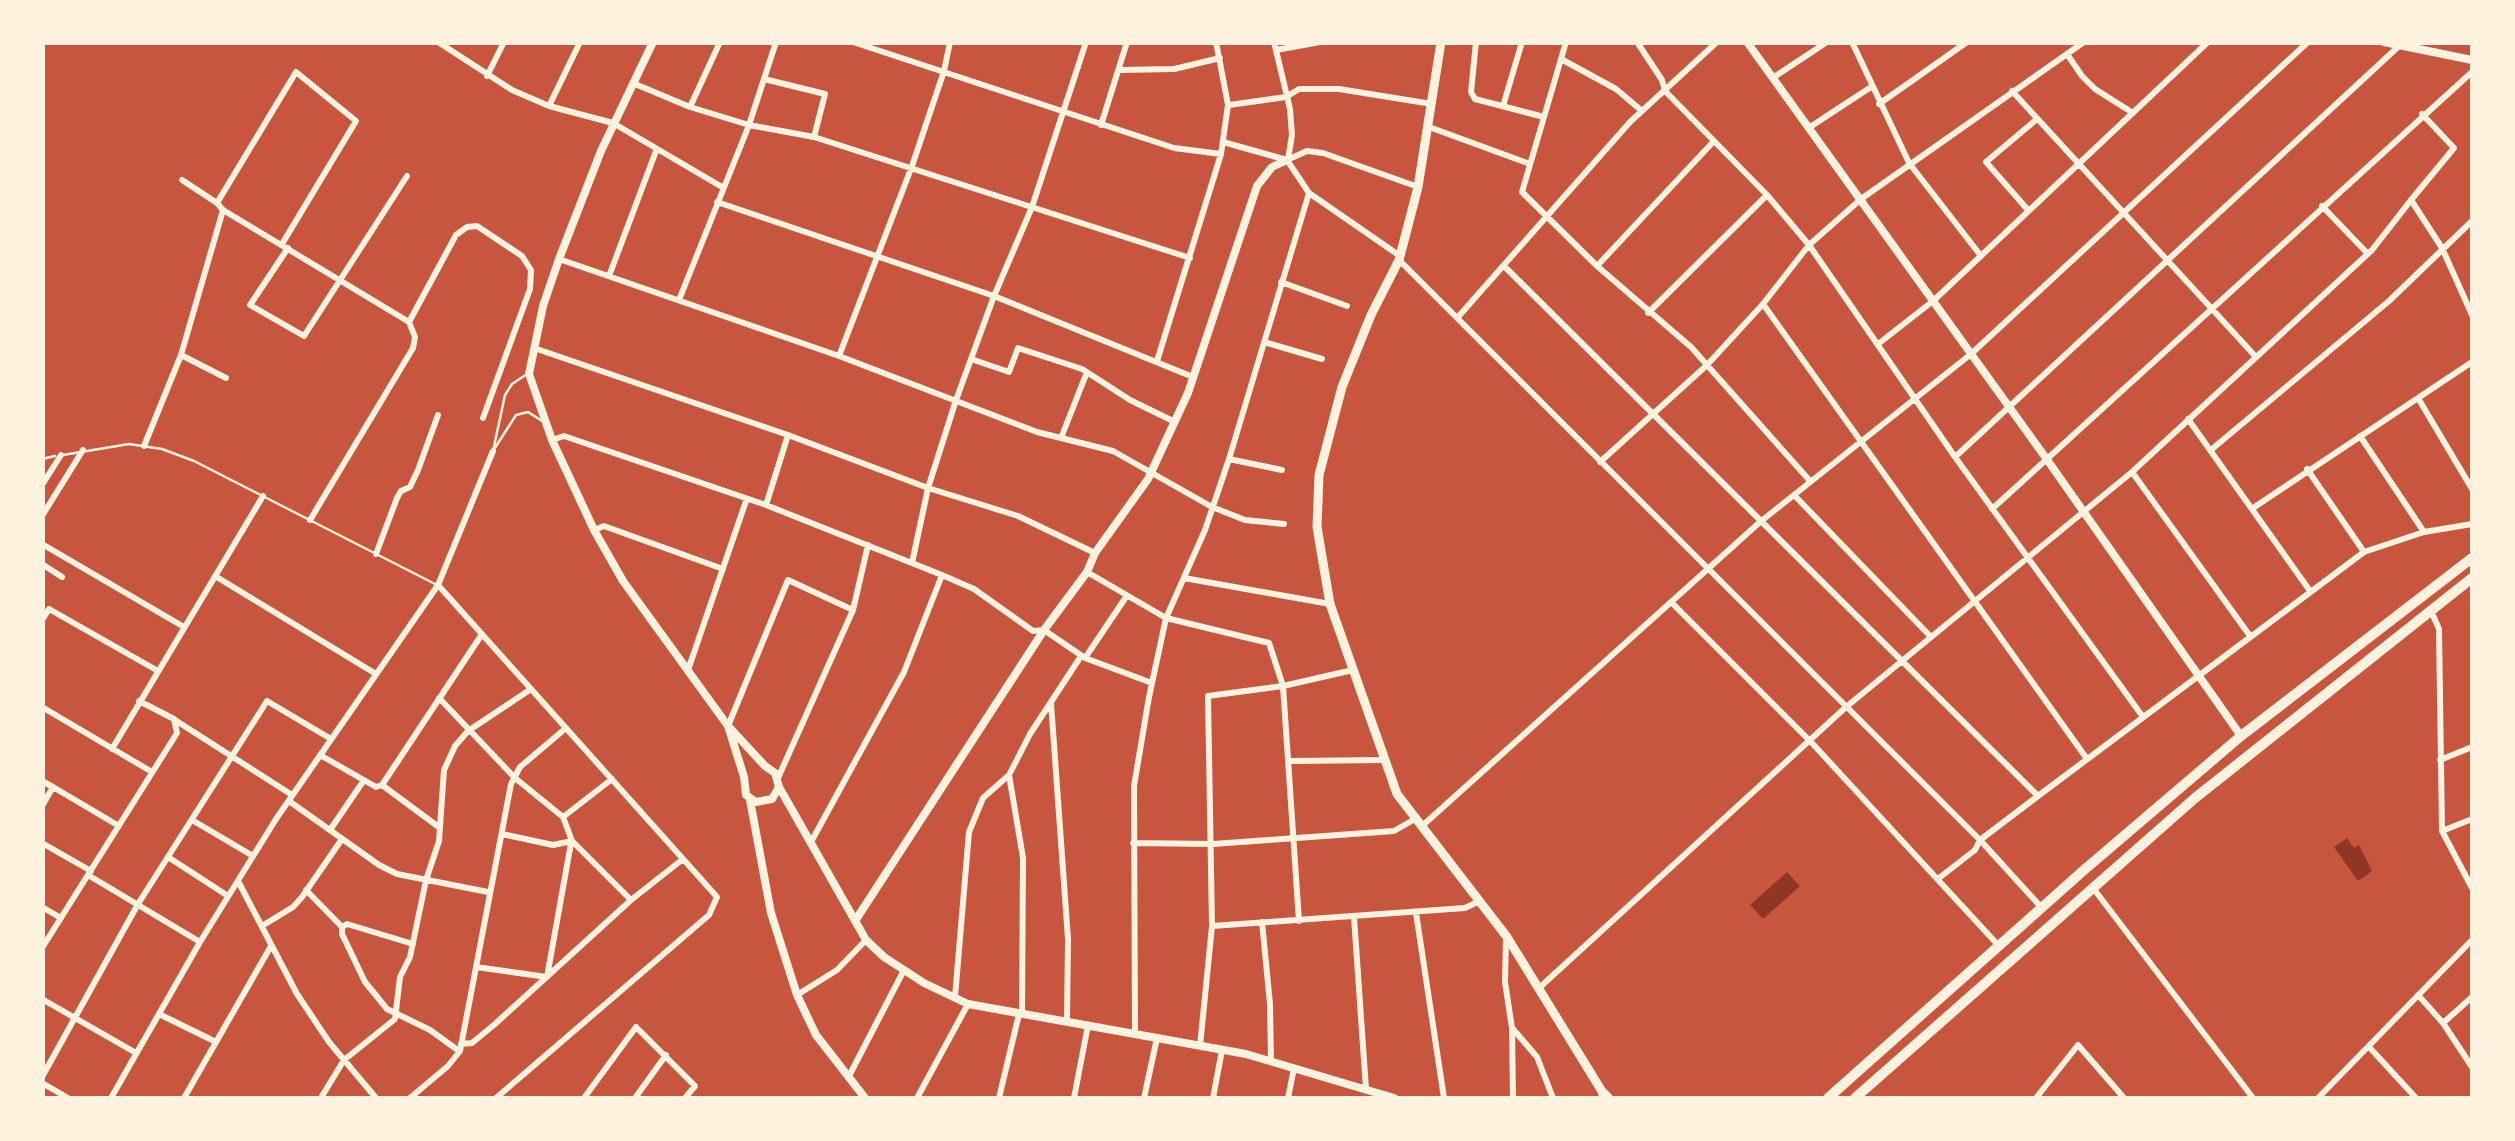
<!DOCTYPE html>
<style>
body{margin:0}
#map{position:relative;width:2515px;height:1141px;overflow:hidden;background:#c8553d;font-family:"Roboto Serif",serif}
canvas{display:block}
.frame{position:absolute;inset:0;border:45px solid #fff3e0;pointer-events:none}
</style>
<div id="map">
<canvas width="2515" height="1141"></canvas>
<div class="frame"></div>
</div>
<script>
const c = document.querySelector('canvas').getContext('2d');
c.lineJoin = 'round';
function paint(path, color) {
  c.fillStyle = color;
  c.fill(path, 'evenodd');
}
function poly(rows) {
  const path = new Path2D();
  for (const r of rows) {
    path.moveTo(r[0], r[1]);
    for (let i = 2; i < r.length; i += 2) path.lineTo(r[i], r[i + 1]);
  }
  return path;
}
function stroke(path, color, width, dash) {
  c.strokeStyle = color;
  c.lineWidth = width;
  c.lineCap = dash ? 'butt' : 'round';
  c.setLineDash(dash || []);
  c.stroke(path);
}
const water = poly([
 [2347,838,2354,848,2359,845,2372,871,2358,881,2334,847],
 [1787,872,1800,886,1763,919,1750,905]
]);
const service = poly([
 [527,374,512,384,505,395,493,451,516,415,528,412,542,421],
 [63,455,129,444,162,449,194,461,437,585],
 [42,459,55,456]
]);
const minor = poly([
 [438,42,512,90,549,106,613,123,722,187],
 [853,42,1174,148,1221,154],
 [1274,42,1290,109,1292,135,1288,159],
 [1476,42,1471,92,1475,99,1544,117],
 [1566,42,1522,192,1597,266,1691,347,1810,481],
 [1637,42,1662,80,1665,91,1767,195,1809,245,1955,457,2143,717],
 [1852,42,1909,163,1981,256],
 [1276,50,1320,42],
 [2067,54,2082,76,2095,89,2133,113],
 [1561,59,1616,89,1642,111],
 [1119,70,1174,69,1220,58],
 [487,76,504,42],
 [1774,77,1827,42],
 [764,79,825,94,814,137],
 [635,84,690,107,749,125,814,137,1190,258],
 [2012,91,2256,357],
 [1879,104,1967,42],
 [1229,105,1286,97,1299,89,1339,89,1432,104],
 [549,106,580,42],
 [1503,106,1522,42],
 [690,107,720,42],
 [2422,114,2454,148,2411,200,2442,248,2472,315],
 [1101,125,1127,42],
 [1429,127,1530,164],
 [1810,127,1871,87],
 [1223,142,1287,160,1309,193,1400,256],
 [1287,160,1307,151,1323,153,1418,187],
 [182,180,217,203,223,210,409,322,415,337,413,348,310,520],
 [717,202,994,296,1193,377],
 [217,203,296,72,356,121,282,244],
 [2322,206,2368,254],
 [2028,210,1986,162,2037,119],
 [288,248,250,305,304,336,407,176],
 [559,259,839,356,1037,432,1113,451,1212,507,1245,520,1284,524],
 [1399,260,1980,840,2041,907],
 [1504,266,2038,796],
 [1597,266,1713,142],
 [609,276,656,151],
 [1281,282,1347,306],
 [679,300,749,125,776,42],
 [1763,304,2087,759],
 [1648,313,1767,195],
 [1458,317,1630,122,1717,42],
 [409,322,456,235,467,227,477,226,522,256,531,270,530,289,483,418],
 [1264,342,1322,359],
 [1878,344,1933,301,2208,42],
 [534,348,788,435,928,488,1018,516,1095,553],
 [181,355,223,210],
 [839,356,912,166,944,71,950,42],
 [971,359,1009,372,1018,348,1082,369,1130,400,1175,422],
 [1157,361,1221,154,1228,105,1216,42],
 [2418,398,2472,489],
 [2188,419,2310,591],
 [2360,436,2424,532],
 [1061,438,1087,372],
 [552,440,564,436,766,505,942,575,974,589,1033,631,1044,630,1085,658,1152,683],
 [144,446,181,355,226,378],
 [2212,449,2389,301,2472,221],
 [1955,457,2399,46],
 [1229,459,1282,470],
 [1600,462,1707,365,1763,304,1809,245,1861,199,2084,42],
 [2307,469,2364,552],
 [2132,472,2250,636],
 [42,485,61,455],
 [1794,495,1930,636],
 [766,505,788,435],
 [2253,508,2472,362],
 [1992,509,2472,72],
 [42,516,83,450],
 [594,530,604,526,723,569],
 [42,544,184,627],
 [376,554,397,498,401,491,410,487,418,470,438,415],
 [912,563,928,488,956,400,994,296,1032,207,1086,42],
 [42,564,62,577],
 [1087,572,1166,618,1269,643,1283,686,1299,921],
 [215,576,376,674],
 [1184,578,1330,604],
 [438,585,717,897,709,915,496,1098],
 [1671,602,1811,742,1998,945],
 [2431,611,2439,629,2442,831,2472,888],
 [42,620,49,609,158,671],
 [1085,658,1126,597],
 [688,670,746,501],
 [439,698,515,778,563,817,572,841,631,900],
 [1051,703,1068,939,1067,1021],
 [42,707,152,772],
 [175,720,292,795],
 [728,726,788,580,853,610],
 [112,749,263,496],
 [320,755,376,787,382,785,482,634],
 [2440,760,2472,747],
 [1290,761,1383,760],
 [778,778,853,610,868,545],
 [42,781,53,787],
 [382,785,440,828],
 [289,801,379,865,397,874,488,892],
 [42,806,53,787,119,826],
 [563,817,612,779],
 [192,820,253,856],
 [1422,826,1760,522,1971,354,2308,42],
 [330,830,364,780],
 [2442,831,2472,819],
 [502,834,553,845,572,841],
 [811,842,904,672,942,575],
 [42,843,91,871],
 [1133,843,1213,844,1394,831,1415,819],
 [168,857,228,896],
 [88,875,200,942],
 [1939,878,1975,850,1980,840,2038,796,2364,552,2424,532,2472,524],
 [238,881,297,994,329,1042,376,1098],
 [2093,888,2253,1098],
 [306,890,342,927],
 [42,907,61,918],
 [1416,913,1444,1098],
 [1354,917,1366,1089],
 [1262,922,1270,1004,1271,1062],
 [262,926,293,907,302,897,342,839],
 [1212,926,1465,908,1480,901],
 [1506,938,1505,982,1512,1028,1513,1098],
 [413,944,347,924,342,927,342,934,365,982,387,1009,430,1030,459,1051],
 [42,948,177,733,174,719,139,701],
 [476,967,547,977,571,843],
 [1539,988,1846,707,2132,472,2372,250,2411,200],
 [797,995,837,970,866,940],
 [2418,995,2443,1023,2472,1067],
 [955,997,969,832,983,798,1009,775],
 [42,999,136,1053],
 [159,1014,216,1042],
 [1022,1014,1023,858,1009,775,1030,734,1081,656],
 [2443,1023,2472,997],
 [1513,1029,1537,1057,1553,1098],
 [1135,1033,1134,786,1149,697,1166,618,1205,530,1229,459,1309,193],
 [461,1044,472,1043,495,1024,631,900,683,859],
 [1200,1046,1212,926,1208,696,1283,686,1353,670],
 [2370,1048,2416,1098],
 [42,1077,138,904,267,701,331,739],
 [848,1078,904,970],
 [42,1083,68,1098],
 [111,1098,200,942,276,819,438,585,493,451],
 [184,1098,271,946],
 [323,1098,322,1096,344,1060,395,1019,400,977,410,957,426,880,439,841,444,770,455,746,468,731,531,689],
 [410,1098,448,1066,460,1051,511,784,520,767,566,728],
 [584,1098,636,1027,695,1086,685,1098],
 [635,1098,666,1055],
 [917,1098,968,1004],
 [999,1098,1019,1014],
 [1074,1098,1088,1025],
 [1144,1098,1157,1038],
 [1213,1098,1222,1050],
 [1288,1098,1294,1068],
 [2036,1098,2078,1045,2124,1098],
 [2318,1098,2472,940]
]);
const tertiary = poly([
 [653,42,601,151,559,259,543,306,529,374,552,440,594,530,623,581,728,726,765,766,775,773,779,787,772,799,756,802,746,795,744,777,728,726],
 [1747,42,2048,461,2241,736],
 [2384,42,2472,60],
 [779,787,866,940,884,957,924,983,968,1004,1246,1054,1394,1098],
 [750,800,771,913,797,995,816,1035,865,1098],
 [855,921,1044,630,1087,572,1095,553,1148,479,1188,393,1257,186,1272,167,1287,160]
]);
const secondary = poly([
 [1441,42,1418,187,1399,260,1371,315,1342,387,1319,475,1317,527,1330,604,1397,794,1507,937,1603,1093]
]);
const primary = poly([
 [1603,1093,1608,1098],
 [1828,1098,2084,870,2241,736,2472,558],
 [1855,1098,2195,798,2472,578]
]);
paint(water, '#8f3625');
stroke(service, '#fff3e0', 2.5);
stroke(minor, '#fff3e0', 6);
stroke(tertiary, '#fff3e0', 8);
stroke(secondary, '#fff3e0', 9);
stroke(primary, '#fff3e0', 10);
</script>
